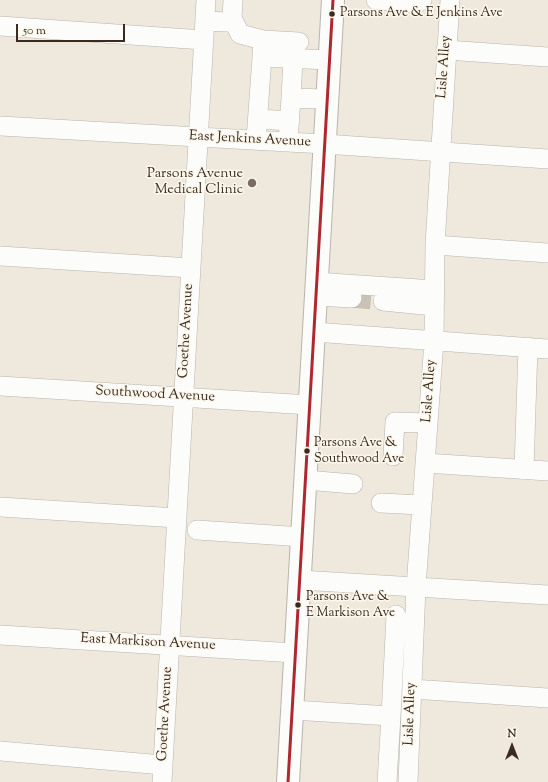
<!DOCTYPE html>
<style>
body{margin:0}
#map{position:relative;width:548px;height:782px;overflow:hidden;background:#eee8dd;font-family:"Sorts Mill Goudy",serif}
canvas{display:block}
.north{position:absolute;left:492px;top:726px;width:40px;height:40px;-webkit-text-stroke:3px #fbf7ec;paint-order:stroke;rotate:0deg;font-size:11px;font-weight:700;line-height:16px;text-align:center;color:#3b2a1e}
.north::after{content:'';display:block;margin:auto;width:14px;height:18px;background:#3b2a1e;clip-path:polygon(50% 0,100% 100%,50% 72%,0 100%)}
.scale{position:absolute;left:16px;top:24px;width:109px;height:18px;box-sizing:border-box;border:2px solid #3b2a1e;border-top:0;padding-left:5px;font-size:12px;line-height:14px;white-space:nowrap;color:#3b2a1e;-webkit-text-stroke:3px #fbf7ec;paint-order:stroke}
</style>
<div id="map">
<canvas width="548" height="782"></canvas>
<div class="north">N</div>
<div class="scale">50 m</div>
</div>
<script>
const c = document.querySelector('canvas').getContext('2d');
c.lineJoin = 'round';
function poly(rows) {
  const path = new Path2D();
  for (const r of rows) {
    path.moveTo(r[0], r[1]);
    for (let i = 2; i < r.length; i += 2) path.lineTo(r[i], r[i + 1]);
  }
  return path;
}
function stroke(path, color, width, dash) {
  c.strokeStyle = color;
  c.lineWidth = width;
  c.lineCap = dash ? 'butt' : 'round';
  c.setLineDash(dash || []);
  c.stroke(path);
}
function label(font, color, halo, rows, align = 'center') {
  c.font = font + ' "Sorts Mill Goudy",serif';
  c.lineWidth = 3;
  c.setLineDash([]);
  c.textBaseline = 'middle';
  c.strokeStyle = halo;
  c.fillStyle = color;
  for (const [text, x, y, turn = 0] of rows) {
    c.save();
    c.translate(x, y);
    c.rotate((+turn || 0) * Math.PI / 180);
    c.textAlign = isNaN(turn) ? turn : align;
    if (halo) c.strokeText(text, 0, 0);
    c.fillText(text, 0, 0);
    c.restore();
  }
}
const minorTunnel = poly([
 [352,298,383,301]
]);
const minor = poly([
 [376,0,417,3,422,0],
 [232,18,240,34,263,40,299,42],
 [205,21,226,22,232,18,233,0],
 [0,26,204,40],
 [263,40,262,57,329,60],
 [446,50,548,57],
 [293,59,291,98,327,99],
 [258,119,290,121],
 [0,126,324,144,548,159],
 [256,140,262,57],
 [288,142,291,98],
 [435,245,548,253],
 [0,256,191,268],
 [316,282,434,290],
 [316,296,352,298],
 [383,301,434,306],
 [314,332,548,349],
 [0,386,310,405],
 [393,456,395,422,428,423],
 [425,463,548,471],
 [524,470,528,347],
 [306,480,353,484],
 [381,503,422,505],
 [0,507,177,518],
 [197,530,303,537],
 [300,580,548,595],
 [0,635,295,653],
 [412,689,548,698],
 [292,710,391,716,396,615],
 [0,751,163,765],
 [162,782,206,0],
 [387,782,391,716],
 [408,782,416,587,434,341,435,245,450,0]
]);
const major = poly([
 [288,782,333,0]
]);
const bus1 = poly([
 [288,782,333,0]
]);
const markers = [
 [332,14,3.5,"#3b2a1e"],
 [252,183,5,"#7a6c61"],
 [307,451,3.5,"#3b2a1e"],
 [298,605,3.5,"#3b2a1e"]
];
const busNames = [
 ["Parsons Ave & E Jenkins Ave",340,14],
 ["Parsons Ave &",314,444],
 ["Southwood Ave",314,460],
 ["Parsons Ave &",306,598],
 ["E Markison Ave",306,614]
];
const streetNames = [
 ["Lisle Alley",445,67,-86],
 ["East Jenkins Avenue",250,140,3],
 ["Goethe Avenue",187,331,-87],
 ["Lisle Alley",430,391,-86],
 ["Southwood Avenue",155,395,3],
 ["East Markison Avenue",148,643,3],
 ["Goethe Avenue",166,714,-87],
 ["Lisle Alley",411,714,-88]
];
const poiNames = [
 ["Parsons Avenue",243,175],
 ["Medical Clinic",243,191]
];
stroke(minorTunnel, '#cac2b7', 19, [19, 10]);
stroke(minor, '#b9b4ac', 20);
stroke(major, '#b9b4ac', 24);
stroke(minor, '#fcfcfa', 19);
stroke(major, '#fcfcfa', 22);
stroke(bus1, '#af272f', 3);
for (const [x, y, r, color] of markers) {
  const dot = new Path2D();
  dot.arc(x, y, r, 0, 2 * Math.PI);
  c.fillStyle = color;
  c.fill(dot);
  stroke(dot, '#fbf7ec', 1.5);
}
label('13px', '#3b2a1e', '#fbf7ec', busNames, 'left');
label('14px', '#3b2a1e', '#fbf7ec', streetNames);
label('14px', '#3b2a1e', '#fbf7ec', poiNames, 'right');
</script>
